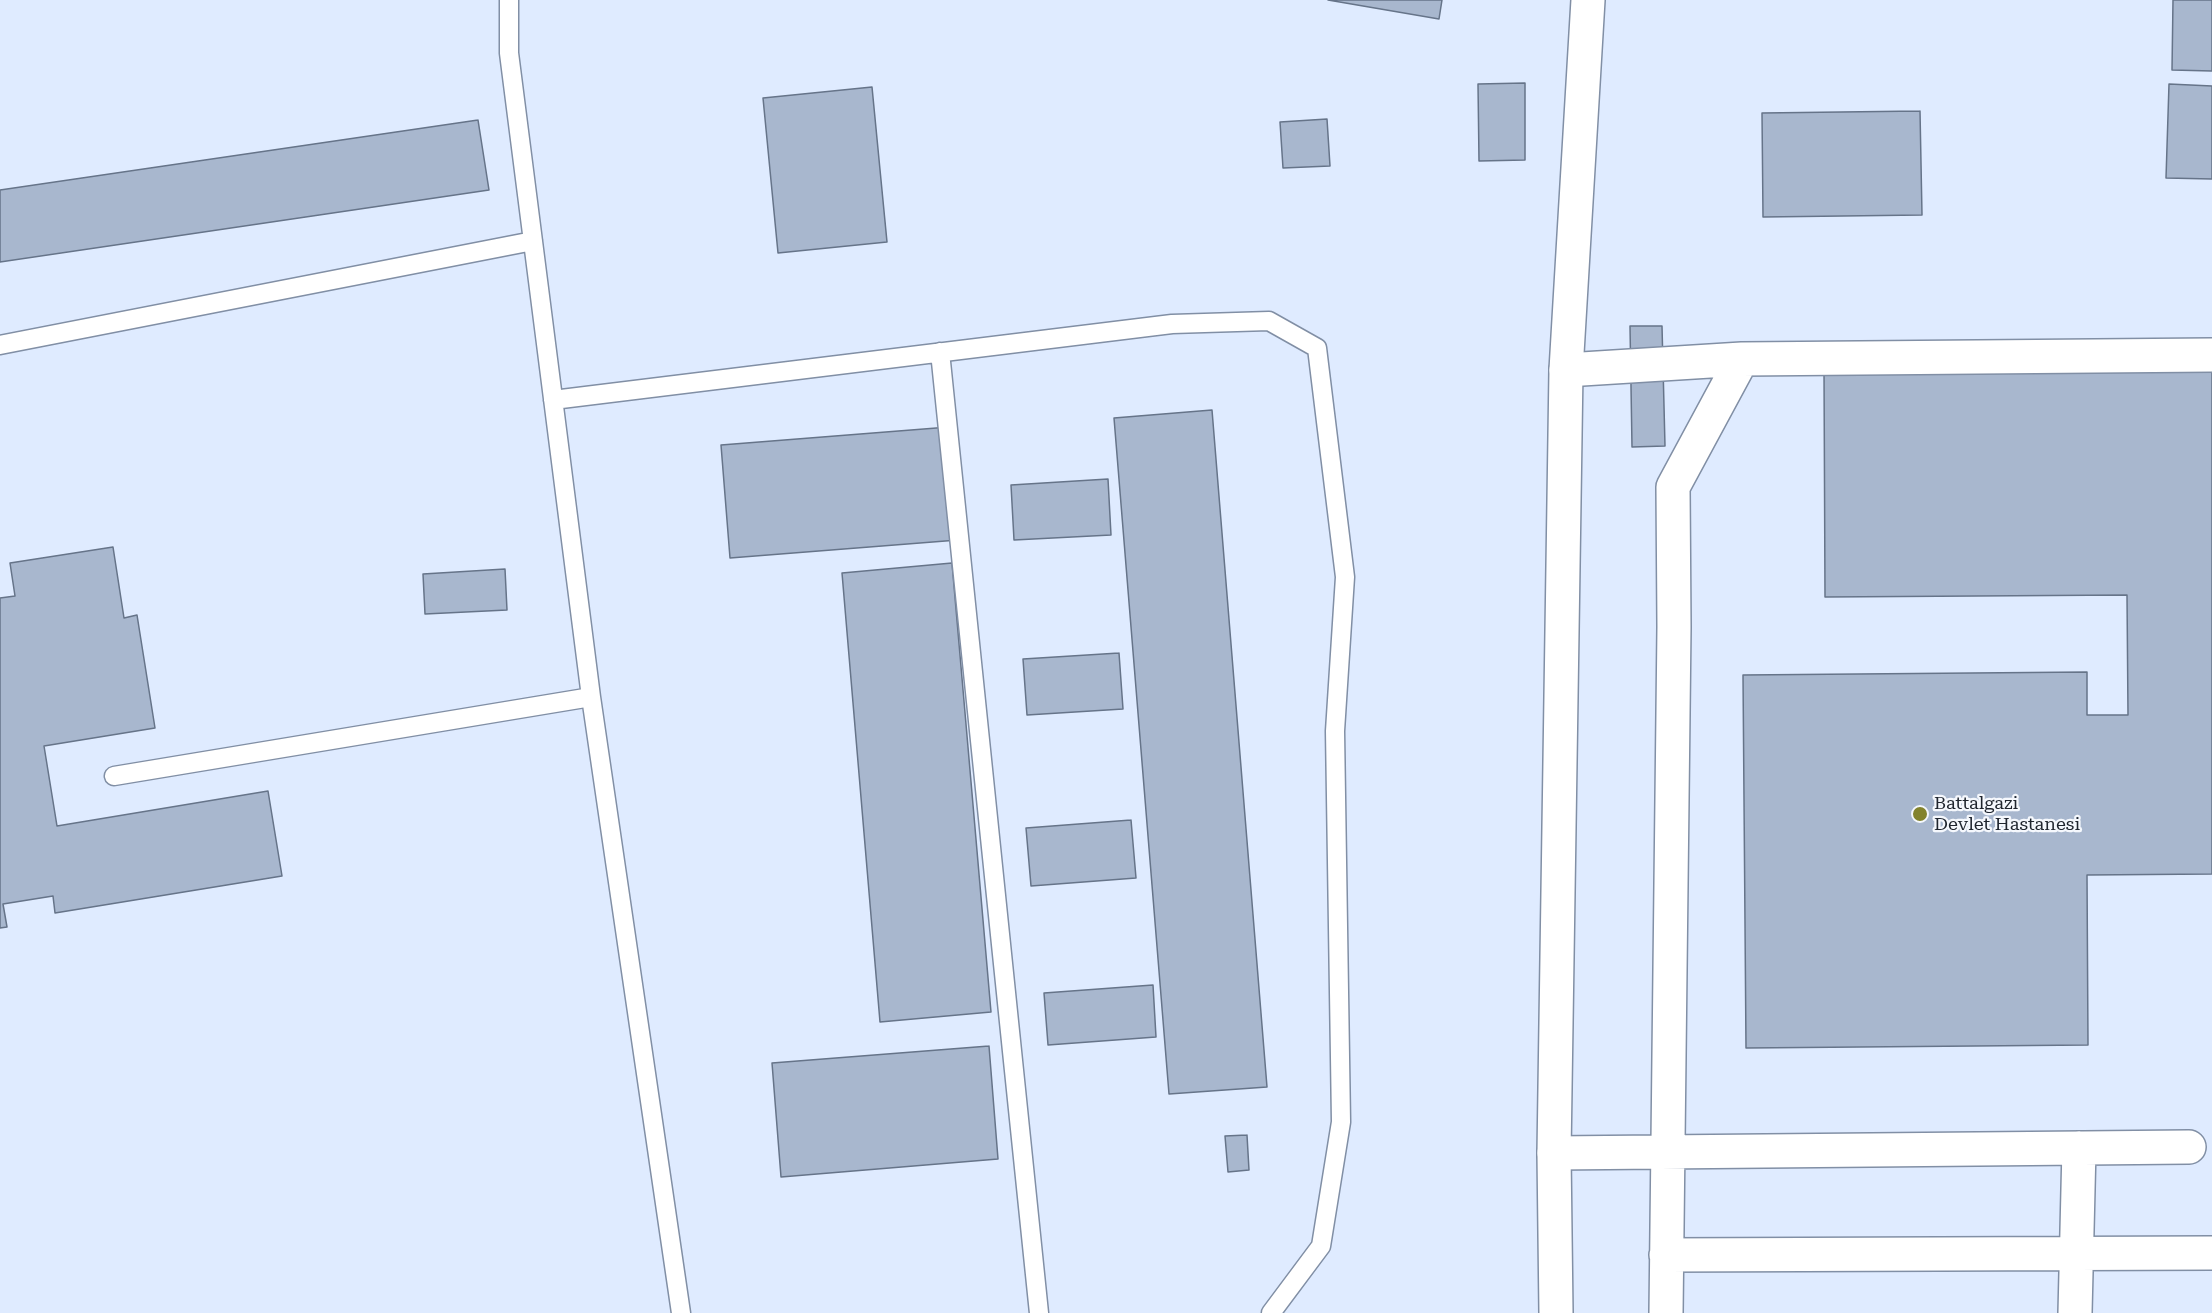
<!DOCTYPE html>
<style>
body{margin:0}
canvas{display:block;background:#dfebff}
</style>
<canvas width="2212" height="1313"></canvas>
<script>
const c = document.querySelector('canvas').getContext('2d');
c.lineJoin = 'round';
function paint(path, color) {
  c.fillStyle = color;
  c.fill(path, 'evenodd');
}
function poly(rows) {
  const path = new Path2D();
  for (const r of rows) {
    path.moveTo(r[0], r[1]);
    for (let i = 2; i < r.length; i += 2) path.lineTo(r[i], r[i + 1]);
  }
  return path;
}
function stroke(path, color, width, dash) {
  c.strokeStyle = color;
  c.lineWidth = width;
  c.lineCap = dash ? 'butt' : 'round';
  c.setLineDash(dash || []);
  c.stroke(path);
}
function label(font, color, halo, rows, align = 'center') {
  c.font = font + ' "Roboto Serif",serif';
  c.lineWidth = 4.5;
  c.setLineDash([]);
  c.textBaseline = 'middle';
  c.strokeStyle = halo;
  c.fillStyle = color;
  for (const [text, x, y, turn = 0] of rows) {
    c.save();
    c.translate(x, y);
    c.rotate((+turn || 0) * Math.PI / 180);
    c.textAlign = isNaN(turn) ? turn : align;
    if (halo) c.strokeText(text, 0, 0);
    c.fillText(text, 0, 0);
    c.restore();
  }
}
const building = poly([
 [1328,0,1442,0,1439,19,1328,0],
 [2173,0,2212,0,2212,71,2172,70,2173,0],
 [1525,83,1525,160,1479,161,1478,84,1525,83],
 [2169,84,2212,86,2212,179,2166,178,2169,84],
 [872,87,887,242,778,253,763,98,872,87],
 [1920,111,1922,215,1763,217,1762,113,1920,111],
 [1327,119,1330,166,1283,168,1280,122,1327,119],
 [478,120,489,190,0,262,0,190,478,120],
 [1630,326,1662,326,1665,446,1632,447,1630,326],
 [2212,366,2212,874,2087,875,2088,1045,1746,1048,1743,675,2087,672,2087,715,2128,715,2127,595,1825,597,1824,369,2212,366],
 [1212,410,1267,1087,1169,1094,1114,418,1212,410],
 [949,427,958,540,730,558,721,445,949,427],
 [1108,479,1111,535,1014,540,1011,485,1108,479],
 [113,547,124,618,137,615,155,728,44,746,57,826,268,791,282,876,55,913,53,896,3,904,7,927,0,928,0,598,15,596,10,563,113,547],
 [952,563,991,1012,880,1022,842,573,952,563],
 [505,569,507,610,425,614,423,574,505,569],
 [1119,653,1123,709,1027,715,1023,659,1119,653],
 [1131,820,1136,878,1031,886,1026,828,1131,820],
 [1153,985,1156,1037,1048,1045,1044,993,1153,985],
 [989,1046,998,1159,781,1177,772,1063,989,1046],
 [1247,1135,1249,1170,1228,1172,1225,1136,1247,1135]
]);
const lane = poly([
 [509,0,509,53,591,697,681,1313],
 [0,345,533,241],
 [940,352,1039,1313],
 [553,400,1172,324,1269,321,1317,348,1345,577,1335,731,1341,1122,1321,1246,1271,1313],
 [114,776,591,697]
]);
const street = poly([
 [1566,370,1742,359],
 [1554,1153,2189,1147],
 [1666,1255,2212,1253],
 [1666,1313,1674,627,1673,487,1742,359,2212,355],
 [2075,1313,2079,1148]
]);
const secondary = poly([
 [1556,1313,1554,1153,1566,370,1588,0]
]);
const markers = [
 [1920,814,8,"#83832d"]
];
const poiNames = [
 ["Battalgazi",1934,804],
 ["Devlet Hastanesi",1934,825]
];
paint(building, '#a8b7ce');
stroke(building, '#667489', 1.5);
stroke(lane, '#818fa5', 21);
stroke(street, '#818fa5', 36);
stroke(secondary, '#818fa5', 36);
stroke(lane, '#fff', 18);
stroke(street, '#fff', 33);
stroke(secondary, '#fff', 33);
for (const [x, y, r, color] of markers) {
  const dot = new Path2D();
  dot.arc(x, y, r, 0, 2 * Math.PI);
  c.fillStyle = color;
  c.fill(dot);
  stroke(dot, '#f5f8fd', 2);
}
label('18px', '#1f252e', '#f5f8fd', poiNames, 'left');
</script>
